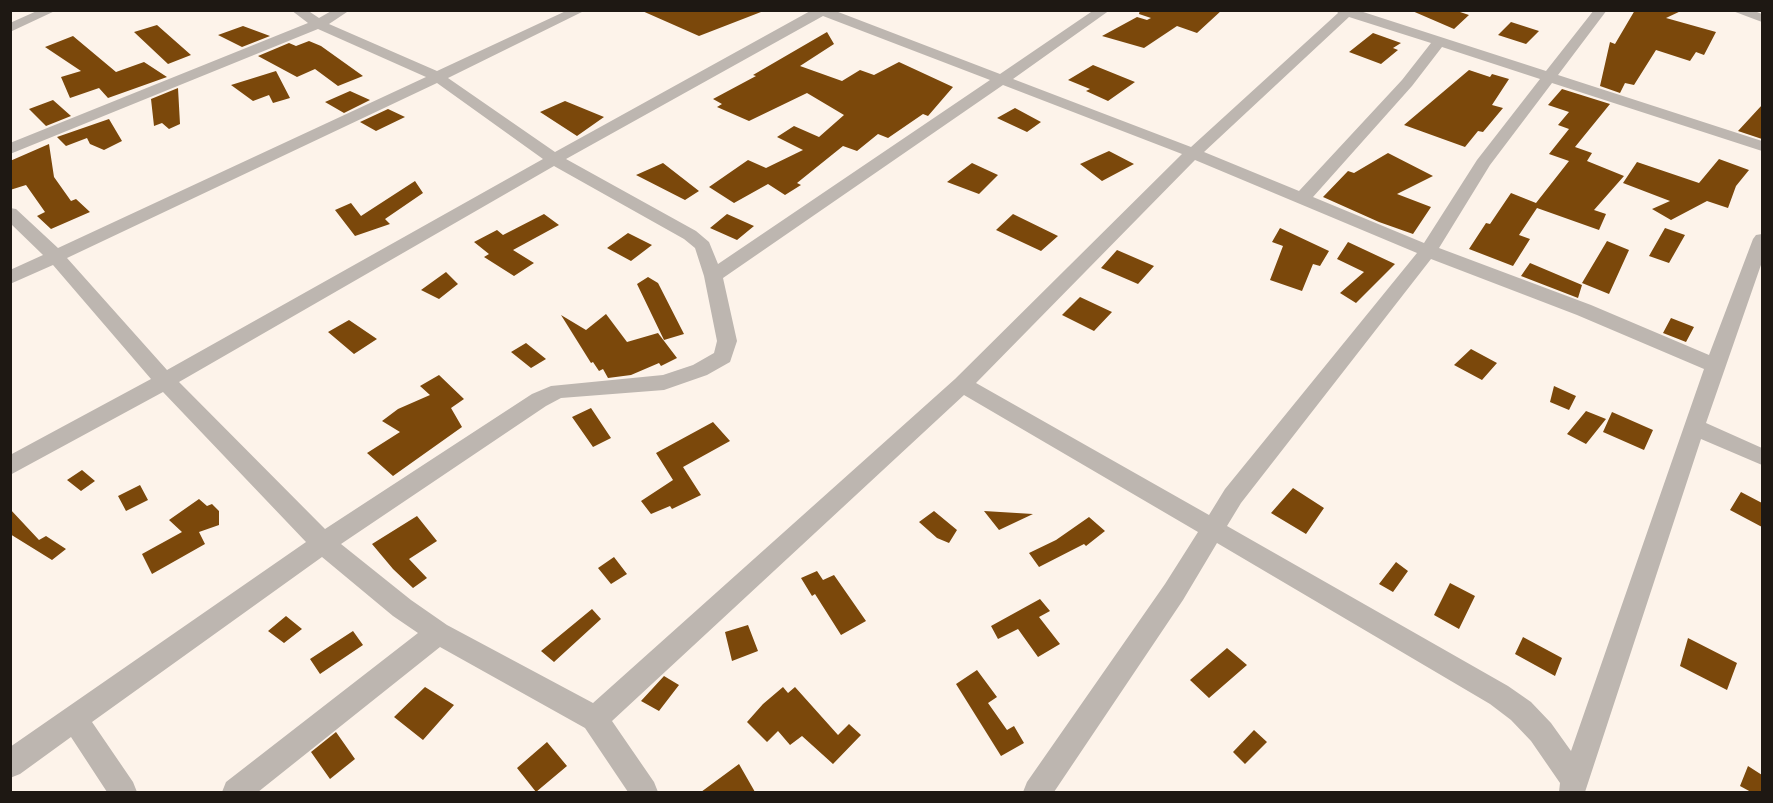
<!DOCTYPE html>
<style>
body{margin:0}
#map{position:relative;width:1773px;height:803px;overflow:hidden;background:#fdf3ea;font-family:"Sofia Sans Condensed",sans-serif}
canvas{display:block}
.frame{position:absolute;inset:0;border:12px solid #1e1813;pointer-events:none}
</style>
<div id="map">
<canvas width="1773" height="803"></canvas>
<div class="frame"></div>
</div>
<script>
const c = document.querySelector('canvas').getContext('2d');
c.lineJoin = 'round';
function paint(path, color) {
  c.fillStyle = color;
  c.fill(path, 'evenodd');
}
function poly(rows) {
  const path = new Path2D();
  for (const r of rows) {
    path.moveTo(r[0], r[1]);
    for (let i = 2; i < r.length; i += 2) path.lineTo(r[i], r[i + 1]);
  }
  return path;
}
const building = poly([
 [640,10,761,10,761,12,699,36],
 [1140,10,1222,10,1197,33,1177,26,1144,48,1102,36,1137,17,1147,20,1151,18,1139,14],
 [1410,10,1454,10,1469,15,1454,29],
 [1635,10,1683,10,1666,18,1716,32,1704,55,1696,52,1690,61,1656,50,1634,85,1625,83,1620,93,1600,86,1610,42,1615,44],
 [1511,22,1539,31,1526,44,1498,35],
 [157,25,191,55,168,64,134,32],
 [243,26,270,36,242,47,218,35],
 [827,32,834,44,800,66,842,81,860,70,874,75,899,62,953,87,928,116,923,114,888,138,878,134,857,151,843,146,797,183,801,185,785,195,768,184,734,203,709,187,748,160,766,168,803,150,777,137,794,126,819,137,844,115,807,93,749,121,717,107,722,104,713,99,756,76,753,75],
 [1373,33,1401,43,1393,48,1398,50,1381,64,1349,52],
 [73,36,116,72,144,62,167,77,108,98,99,88,70,98,61,77,81,71,45,47],
 [309,41,321,46,363,76,338,86,315,69,297,77,258,56,289,43,296,46],
 [1093,65,1135,82,1108,101,1086,91,1090,89,1068,80],
 [1469,70,1490,77,1492,74,1509,79,1492,105,1503,108,1483,132,1478,131,1465,147,1404,125],
 [276,71,290,98,273,103,269,95,253,101,231,85],
 [178,88,180,124,169,129,162,123,154,126,151,99],
 [1562,89,1610,104,1575,147,1592,153,1587,161,1624,176,1594,210,1606,214,1599,230,1537,208,1519,235,1530,239,1513,266,1469,249,1486,223,1490,224,1511,193,1536,203,1569,161,1549,154,1569,129,1558,125,1569,112,1548,105],
 [350,91,370,100,344,113,325,102],
 [53,100,71,116,46,126,29,109],
 [565,101,604,117,577,136,540,112],
 [1762,105,1762,139,1738,131],
 [1015,108,1041,122,1027,132,997,118],
 [388,109,405,117,376,131,360,122],
 [109,119,122,141,104,150,90,144,87,138,66,146,57,137],
 [49,144,54,177,71,201,76,199,90,212,51,229,37,216,45,212,26,185,10,190,10,161],
 [1109,151,1134,164,1102,181,1080,164],
 [1388,153,1433,176,1397,194,1431,207,1413,234,1379,222,1323,197,1348,171,1354,173],
 [1719,159,1749,170,1736,186,1728,208,1707,201,1671,220,1652,209,1670,201,1623,183,1637,162,1699,183],
 [663,163,699,191,685,200,636,175],
 [972,163,998,175,979,194,947,182],
 [415,181,423,193,385,219,390,224,355,236,335,210,351,203,361,216],
 [544,214,559,225,513,250,534,263,514,276,484,257,489,254,474,242,497,230,503,235],
 [727,214,754,226,737,240,710,228],
 [1013,214,1058,236,1041,251,996,230],
 [1280,228,1329,251,1320,266,1313,264,1302,291,1270,280,1283,246,1272,242],
 [1665,228,1685,235,1669,263,1649,256],
 [628,233,652,245,631,261,607,248],
 [1607,241,1629,250,1609,294,1582,283],
 [1348,242,1395,264,1356,303,1340,293,1364,272,1337,259],
 [1117,250,1154,266,1138,284,1101,268],
 [1530,263,1582,285,1578,298,1521,276],
 [446,272,458,284,439,299,421,290],
 [648,277,658,283,684,334,664,340,637,284],
 [1080,297,1112,312,1094,331,1062,315],
 [606,314,627,342,658,333,677,358,661,366,659,363,631,375,608,378,603,369,599,371,593,362,591,363,561,315,586,330],
 [1671,318,1694,327,1686,342,1663,333],
 [349,320,377,339,354,354,328,332],
 [526,343,546,359,531,368,511,352],
 [1471,349,1497,363,1482,380,1454,365],
 [439,375,464,399,451,408,462,427,393,476,367,453,400,432,382,421,398,409,430,395,420,386],
 [1554,386,1576,396,1569,410,1550,402],
 [591,408,611,438,593,447,572,417],
 [1586,411,1606,419,1586,444,1567,434],
 [1612,412,1653,430,1644,450,1603,432],
 [713,422,730,441,683,467,701,495,672,509,670,506,651,514,641,501,673,480,656,453],
 [82,470,95,481,81,491,67,480],
 [140,485,148,500,126,511,118,496],
 [1293,488,1324,508,1306,534,1271,513],
 [1741,492,1762,503,1762,527,1730,510],
 [199,499,207,506,212,504,219,511,219,525,199,532,205,544,152,574,142,554,182,532,169,520],
 [10,509,39,540,46,536,66,549,52,560,10,534],
 [934,511,957,530,949,543,937,538,919,522],
 [984,511,1033,514,999,530],
 [417,516,437,541,409,559,427,578,413,588,393,569,372,544],
 [1089,517,1105,531,1086,546,1084,544,1039,567,1029,553,1056,540],
 [614,557,627,574,611,584,598,568],
 [1396,562,1408,571,1393,592,1379,584],
 [817,571,823,580,834,575,866,621,841,635,815,594,812,596,801,578],
 [1450,583,1475,596,1459,629,1434,615],
 [1040,599,1050,611,1039,617,1060,644,1038,657,1018,629,998,639,991,626],
 [592,609,601,619,554,662,541,651],
 [286,616,302,629,284,643,268,631],
 [748,625,758,651,732,661,725,632],
 [353,631,363,645,320,674,310,659],
 [1523,637,1562,658,1555,676,1515,654],
 [1688,638,1737,663,1727,690,1680,666],
 [1227,648,1247,665,1209,698,1190,680],
 [977,670,997,697,988,703,1007,730,1014,726,1024,743,1001,756,956,684],
 [664,676,679,685,659,711,641,701],
 [425,687,454,705,423,740,394,717],
 [783,687,788,693,795,687,838,735,849,724,861,735,833,764,802,736,790,745,778,731,767,742,747,722,763,704],
 [1254,730,1267,742,1245,764,1233,752],
 [336,732,355,759,330,779,311,752],
 [547,742,567,766,536,792,517,768],
 [739,764,755,792,701,792],
 [1748,766,1762,775,1762,792,1751,792,1740,786]
]);
const street = poly([
 [39,10,57,10,10,32,10,23,39,10],
 [291,10,307,10,319,18,333,10,350,10,329,24,437,71,568,10,586,10,448,78,555,152,812,10,833,10,1000,74,1094,10,1110,10,1013,79,1191,147,1338,13,1336,10,1357,10,1546,71,1594,10,1607,10,1558,75,1762,141,1762,151,1552,83,1490,165,1439,248,1591,305,1709,355,1753,239,1756,235,1762,234,1762,262,1706,423,1762,448,1762,465,1701,439,1585,792,1559,792,1560,783,1531,741,1511,720,1490,704,1217,543,1183,600,1054,792,1023,792,1027,782,1165,584,1198,532,964,395,612,721,654,782,658,792,628,792,585,728,440,647,258,792,222,792,226,782,418,633,393,616,322,557,92,722,133,782,137,792,107,792,71,737,20,774,10,778,10,747,306,542,163,392,10,475,10,455,151,379,53,265,10,284,10,270,43,255,10,223,10,208,16,209,58,248,426,77,318,29,10,154,10,143,308,23,291,10],
 [823,16,990,80,718,264,709,242,696,231,566,159,823,16],
 [1349,17,1431,43,1402,80,1299,191,1204,152,1349,17],
 [1442,47,1540,79,1477,160,1424,243,1313,197,1412,86,1442,47],
 [437,83,543,159,167,370,67,258,437,83],
 [1003,85,1182,154,955,379,593,703,447,625,411,600,341,544,546,406,561,398,664,390,707,375,730,362,737,341,723,278,1003,85],
 [1195,160,1417,253,1225,489,1209,515,976,383,1195,160],
 [554,166,684,239,695,248,704,276,717,341,714,353,693,365,663,375,551,386,532,394,325,529,179,382,554,166],
 [1431,259,1577,315,1704,369,1571,751,1551,723,1531,702,1508,686,1227,526,1241,503,1431,259],
 [1730,10,1752,10,1762,14,1762,22,1730,10]
]);
paint(building, '#7b480b');
paint(street, '#bdb6b0');
</script>
